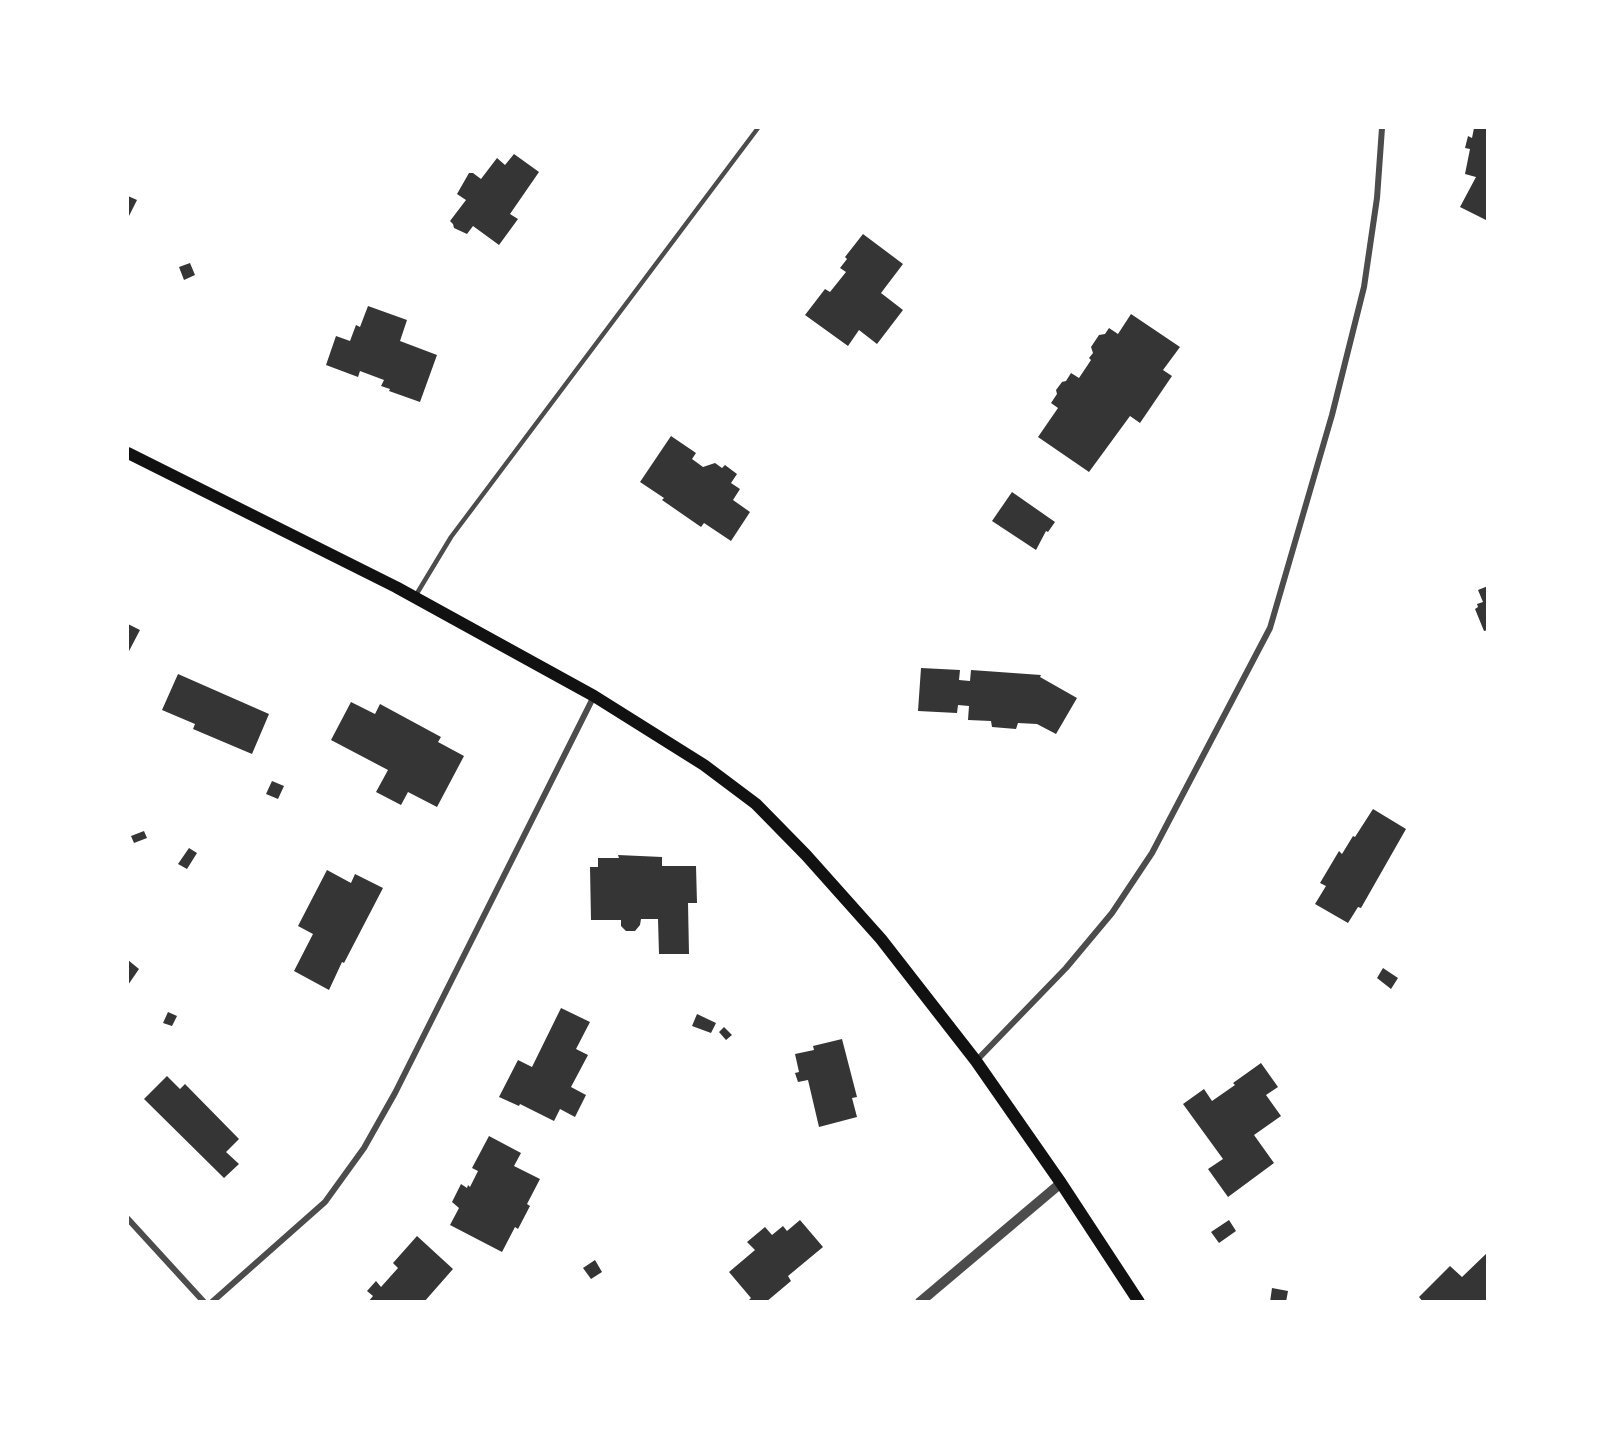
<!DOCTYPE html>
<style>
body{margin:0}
#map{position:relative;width:1615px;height:1429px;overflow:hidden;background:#fff;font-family:Poppins,sans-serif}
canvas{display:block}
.frame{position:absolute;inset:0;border:129px solid #fff;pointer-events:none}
</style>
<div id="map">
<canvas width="1615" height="1429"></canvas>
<div class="frame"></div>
</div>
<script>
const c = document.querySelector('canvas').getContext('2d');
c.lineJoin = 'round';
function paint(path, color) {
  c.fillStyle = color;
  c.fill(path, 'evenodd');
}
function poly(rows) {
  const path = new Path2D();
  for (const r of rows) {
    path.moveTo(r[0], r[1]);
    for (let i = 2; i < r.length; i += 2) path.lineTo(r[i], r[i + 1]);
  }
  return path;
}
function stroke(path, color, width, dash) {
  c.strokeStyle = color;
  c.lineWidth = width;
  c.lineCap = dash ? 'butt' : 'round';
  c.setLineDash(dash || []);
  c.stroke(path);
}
const building = poly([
 [1474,128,1488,128,1488,221,1460,207,1476,177,1465,174,1470,149,1465,148,1468,136,1472,138],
 [514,154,539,172,510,214,518,219,499,245,473,226,467,234,454,228,453,224,450,221,466,200,457,194,469,173,473,173,481,179,497,158,505,165],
 [128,196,137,200,128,218],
 [863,234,903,264,881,293,903,310,877,344,859,330,848,346,805,315,825,289,830,292,846,272,840,268,847,259,845,257],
 [190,263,195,275,184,280,179,267],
 [368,306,407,320,400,341,437,355,420,402,389,391,390,389,381,386,384,380,360,371,358,377,326,365,336,336,350,341,356,325,360,327],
 [1131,314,1180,347,1163,370,1172,376,1140,423,1130,416,1089,472,1038,437,1058,408,1051,403,1057,394,1056,390,1062,382,1066,381,1071,373,1079,378,1091,360,1089,358,1093,353,1091,347,1099,335,1105,334,1109,328,1118,334],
 [671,436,696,453,692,459,703,467,715,463,722,468,725,465,737,474,731,483,740,489,733,500,750,512,731,541,704,523,701,527,662,500,664,498,640,482],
 [1012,492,1055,522,1048,532,1046,531,1036,550,992,521],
 [1488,586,1488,630,1484,631,1475,609,1478,607,1477,604,1483,602,1478,590],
 [128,624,140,630,128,653],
 [921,668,960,670,959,680,970,681,971,670,1041,675,1040,677,1077,698,1056,734,1037,724,1018,723,1016,729,992,727,991,721,968,720,969,706,958,705,957,713,918,711],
 [178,674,269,714,252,754,193,729,195,724,162,710],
 [351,702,375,714,380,704,441,737,438,742,464,756,437,807,408,792,401,805,376,792,388,770,331,740],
 [272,781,284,786,278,799,266,794],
 [1373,809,1406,829,1361,908,1358,907,1348,923,1315,904,1326,886,1320,883,1339,851,1342,854,1353,836,1355,837],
 [144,831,147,838,134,843,131,836],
 [189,848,197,853,187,869,178,864],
 [618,855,662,857,662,866,696,866,697,903,688,903,689,954,659,954,658,919,641,919,640,925,635,931,626,931,621,926,621,920,591,920,590,867,598,867,598,858,619,858],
 [327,870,351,883,355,874,383,888,344,963,342,962,329,990,294,971,313,934,298,926],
 [128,960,139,969,128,985],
 [1383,968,1398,978,1391,989,1377,978],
 [561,1008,590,1022,576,1049,588,1055,571,1087,586,1095,575,1117,560,1109,554,1121,520,1104,519,1106,499,1097,518,1060,532,1067],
 [168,1012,177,1016,172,1026,163,1023],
 [697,1014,716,1023,711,1033,692,1026],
 [724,1027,732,1035,726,1040,719,1032],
 [842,1039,857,1097,852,1098,857,1117,819,1127,808,1080,798,1082,795,1073,799,1072,795,1054,814,1050,813,1046],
 [1261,1063,1278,1087,1266,1095,1281,1116,1254,1135,1274,1163,1228,1197,1208,1169,1223,1159,1183,1104,1204,1089,1212,1101,1235,1085,1233,1083],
 [167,1076,180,1089,185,1084,239,1139,226,1152,239,1164,224,1178,144,1099],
 [489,1136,521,1153,514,1166,540,1179,527,1204,530,1206,518,1229,515,1227,502,1252,450,1225,459,1208,452,1202,461,1184,467,1188,468,1185,470,1187,478,1171,472,1168],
 [800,1220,823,1247,788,1276,791,1281,766,1302,751,1302,749,1300,751,1298,729,1272,755,1250,747,1242,765,1227,772,1235,783,1226,787,1231],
 [1229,1220,1236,1231,1219,1243,1211,1232],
 [417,1236,453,1269,424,1302,368,1302,373,1296,367,1291,376,1281,381,1287,398,1268,393,1263],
 [1488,1252,1488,1302,1423,1302,1419,1297,1450,1266,1462,1277],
 [595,1260,602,1272,591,1279,583,1268],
 [1272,1288,1288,1291,1286,1302,1270,1302]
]);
const service = poly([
 [416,595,451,537,758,128]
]);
const minor = poly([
 [976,1061,1066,968,1112,913,1152,853,1270,628,1332,415,1364,287,1377,198,1382,128],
 [128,1219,204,1302],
 [212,1302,325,1202,364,1148,395,1093,594,696]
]);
const tertiary = poly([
 [920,1302,1061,1183]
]);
const secondary = poly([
 [128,453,396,587,594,696,704,765,756,804,806,855,881,939,976,1061,1061,1183,1139,1302]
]);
paint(building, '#353535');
stroke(service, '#4c4c4c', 4.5);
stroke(minor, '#4c4c4c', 6);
stroke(tertiary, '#4c4c4c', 10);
stroke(secondary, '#111', 12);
</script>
